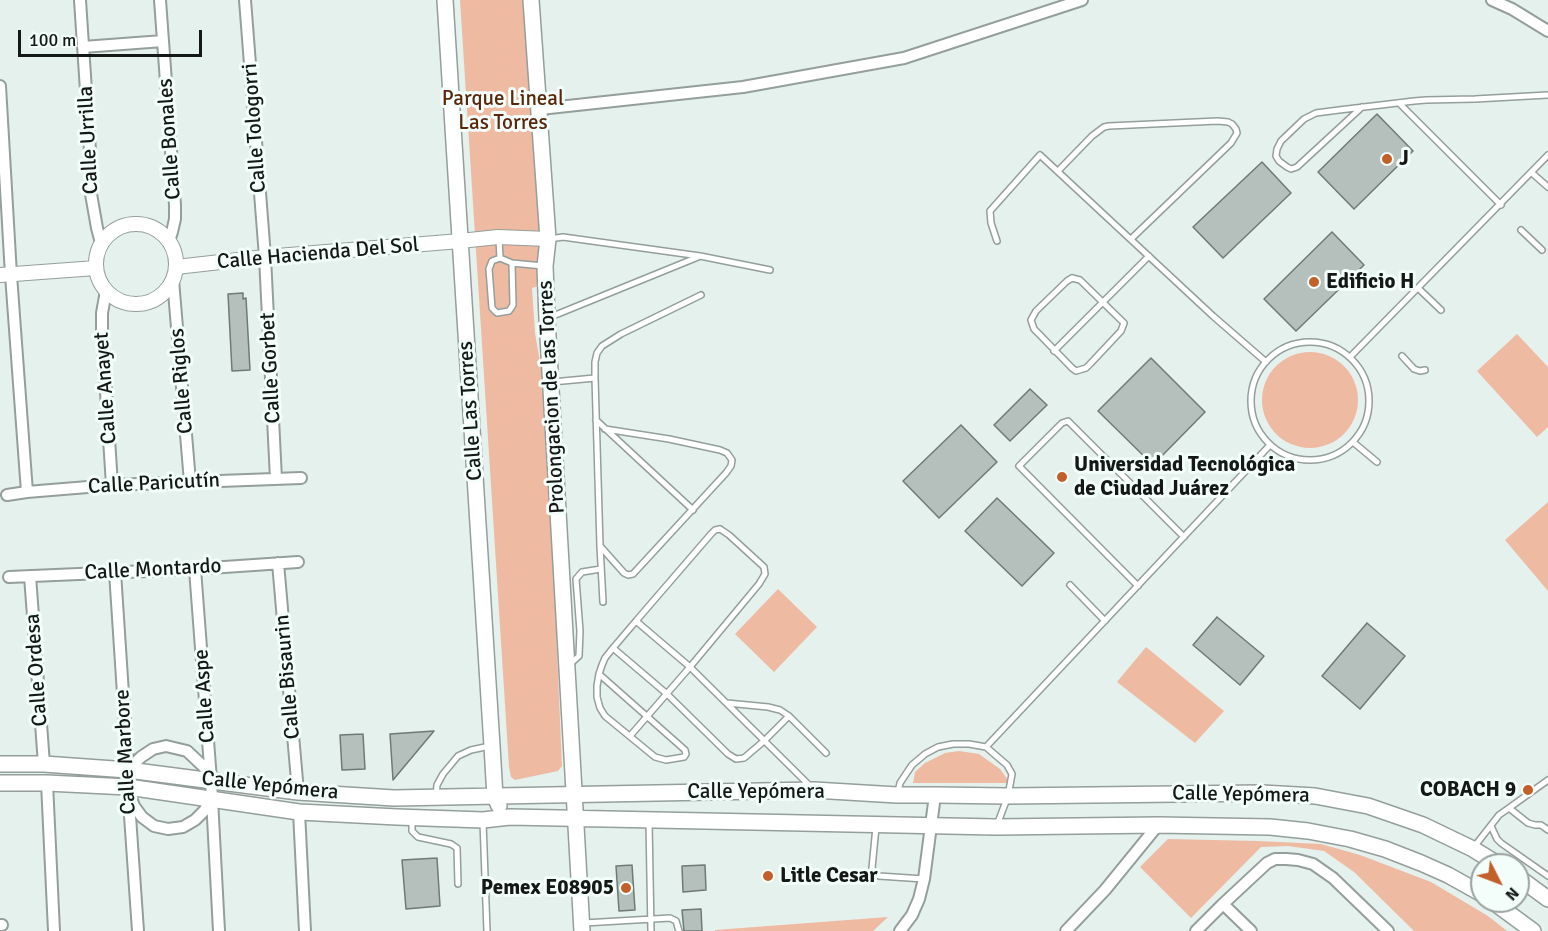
<!DOCTYPE html>
<meta charset="utf-8">
<style>
body{margin:0}
#map{position:relative;width:1548px;height:931px;overflow:hidden;background:#e5f1ed;font-family:Signika,sans-serif}
canvas{display:block}
.north{position:absolute;left:1470px;top:853px;width:60px;height:60px;box-sizing:border-box;background:#f3fefa;border:2px solid #9aa29f;border-radius:50%;rotate:132deg;font-size:16px;font-weight:700;line-height:24px;text-align:center;color:#141817}
.north::after{content:'';display:block;margin:auto;width:21px;height:27px;background:#c35f28;clip-path:polygon(50% 0,100% 100%,50% 72%,0 100%)}
.scale{position:absolute;left:18px;top:30px;width:184px;height:27px;box-sizing:border-box;border:3px solid #141817;border-top:0;padding-left:8px;font-size:18px;line-height:21px;white-space:nowrap;color:#141817;-webkit-text-stroke:4px #f3fefa;paint-order:stroke}
</style>
<div id="map">
<canvas width="1548" height="931"></canvas>
<div class="north">N</div>
<div class="scale">100 m</div>
</div>
<script>
const c = document.querySelector('canvas').getContext('2d');
c.lineJoin = 'round';
function paint(path, color) {
  c.fillStyle = color;
  c.fill(path, 'evenodd');
}
function poly(rows) {
  const path = new Path2D();
  for (const r of rows) {
    if (r.length === 3) {
      path.moveTo(r[0] + r[2], r[1]);
      path.arc(r[0], r[1], r[2], 0, 2 * Math.PI);
      continue;
    }
    path.moveTo(r[0], r[1]);
    for (let i = 2; i < r.length; i += 2) path.lineTo(r[i], r[i + 1]);
  }
  return path;
}
function stroke(path, color, width, dash) {
  c.strokeStyle = color;
  c.lineWidth = width;
  c.lineCap = dash ? 'butt' : 'round';
  c.setLineDash(dash || []);
  c.stroke(path);
}
function label(font, color, halo, rows, align = 'center') {
  c.font = font + ' Signika,sans-serif';
  c.lineWidth = 6;
  c.setLineDash([]);
  c.textBaseline = 'middle';
  c.strokeStyle = halo;
  c.fillStyle = color;
  for (const [text, x, y, turn = 0] of rows) {
    c.save();
    c.translate(x, y);
    c.rotate((+turn || 0) * Math.PI / 180);
    c.textAlign = isNaN(turn) ? turn : align;
    if (halo) c.strokeText(text, 0, 0);
    c.fillText(text, 0, 0);
    c.restore();
  }
}
const green = poly([
 [460,0,531,0,542,285,532,288,535,333,546,397,562,766,558,771,515,780,511,777,509,767],
 [1517,334,1548,367,1548,427,1537,437,1477,371],
 [1310,400,48],
 [1548,502,1548,591,1505,540],
 [778,589,817,627,774,672,735,634],
 [1146,647,1224,711,1195,743,1117,682],
 [959,751,979,754,1000,769,1010,783,913,783,915,772,925,763,945,753],
 [1168,839,1258,841,1321,844,1360,855,1431,882,1488,916,1507,931,1414,931,1354,872,1324,851,1288,846,1261,847,1191,918,1140,867],
 [888,917,873,931,715,931,715,930]
]);
const building = poly([
 [1377,114,1413,151,1354,209,1318,172,1377,114],
 [1262,162,1291,193,1223,258,1193,227,1262,162],
 [1332,232,1364,265,1296,331,1264,299,1332,232],
 [243,293,243,299,246,298,250,370,232,371,228,294,243,293],
 [1151,358,1205,412,1153,465,1098,411,1151,358],
 [1030,389,1047,405,1010,441,994,425,1030,389],
 [961,425,997,462,939,518,903,481,961,425],
 [997,498,1054,553,1022,586,965,531,997,498],
 [1217,617,1264,656,1240,685,1193,645,1217,617],
 [1367,623,1405,656,1360,709,1322,676,1367,623],
 [434,731,393,780,390,734,434,731],
 [363,734,365,769,342,770,340,735,363,734],
 [437,858,440,906,406,909,402,860,437,858],
 [632,865,635,910,619,911,616,866,632,865],
 [705,865,706,890,683,892,682,866,705,865],
 [701,909,702,931,684,931,682,910,701,909]
]);
const service = poly([
 [1399,103,1501,205],
 [1362,107,1297,167,1291,169,1287,167,1279,161,1276,156,1277,149,1281,141,1304,119,1316,113,1339,110,1414,101,1426,100,1475,99,1548,95],
 [1058,171,1092,136,1104,127,1109,126,1218,121,1228,122,1232,124,1236,129,1237,133,1231,143,1131,239],
 [1532,173,1548,187],
 [1521,230,1542,250],
 [499,239,500,258],
 [549,239,563,237,700,256,770,270],
 [997,241,991,223,990,211,1040,155,1213,316,1266,362],
 [500,258,512,263,513,305,509,311,497,313,492,308,489,269,492,261,500,258],
 [512,263,543,266],
 [1072,278,1080,280,1124,323,1121,331,1091,363,1086,368,1076,371,1072,368,1039,334,1034,329,1031,320,1036,311,1067,281,1072,278],
 [1419,289,1441,310],
 [548,318,698,257],
 [1310,401,59],
 [1054,351,1149,256],
 [1402,356,1414,369,1420,371,1425,370],
 [1350,357,1548,155],
 [595,378,595,362,597,353,602,346,621,334,701,295],
 [552,382,595,378,600,546,603,602],
 [596,420,693,510],
 [1353,442,1377,462],
 [720,529,729,535,764,567,765,574,759,584,690,667,636,621,711,534,715,530,720,529],
 [600,546,624,573,628,575,633,574,726,473,731,466,732,460,727,453,720,450,669,439,605,429],
 [1070,585,1105,621],
 [1138,586,1019,466,1062,423,1068,421,1184,537],
 [636,621,613,648,667,694,728,754,736,759,744,758,764,741,789,716],
 [570,664,579,656,580,631,576,579,582,572,601,569],
 [599,674,685,750,686,754,684,757,666,760,655,757,605,716,600,708,597,697,597,686,599,674,602,665,605,658,613,648],
 [727,703,768,707,780,710,789,716,826,753],
 [630,736,690,667,811,787],
 [986,747,1270,445],
 [1548,780,1509,808,1528,823,1535,825,1541,825,1548,830],
 [898,792,900,783,912,765,925,754,938,747,953,744,969,744,986,747,1007,765,1012,774,1008,796,997,825],
 [436,796,437,785,443,774,458,756,471,750,490,746],
 [412,819,412,831,418,837,451,844,457,848,458,884],
 [483,822,487,931],
 [649,822,651,931],
 [1491,826,1497,839,1501,843,1548,876],
 [876,827,872,868,875,873,879,876,924,879],
 [1474,847,1499,815,1509,808],
 [584,923,670,918,676,921,679,931]
]);
const minor = poly([
 [80,0,90,151,91,194,97,228,101,243],
 [160,0,175,205,175,219,172,232,169,241],
 [245,0,265,257,276,479],
 [1492,0,1512,9,1548,31],
 [83,47,163,41],
 [0,86,11,275,27,492],
 [540,109,743,87,904,58,1082,0],
 [173,280,190,482],
 [106,291,102,313,102,330,112,485],
 [7,495,27,492,112,485,301,478],
 [278,563,298,792],
 [195,569,211,780,219,931],
 [115,572,128,770,128,787,138,931],
 [30,576,44,764],
 [9,577,195,569,298,562],
 [128,770,141,757,153,749,166,746,187,751,204,767,210,777],
 [47,783,54,931],
 [131,798,134,806,142,817,154,826,168,829,183,827,195,820,204,811,212,799],
 [299,812,305,931],
 [1223,904,1251,931],
 [0,925,2,925],
 [900,931,912,915,919,899,924,879,935,795],
 [1066,931,1105,890,1158,825],
 [1196,931,1223,904,1267,863,1275,859,1286,859,1298,860,1313,864,1333,878,1388,931]
]);
const tertiary = poly([
 [136,264,40],
 [176,267,265,257,460,241,498,237,548,239],
 [0,275,96,268]
]);
const secondary = poly([
 [445,0,492,746,495,797,499,806],
 [531,0,548,239,545,266,547,319,582,931],
 [0,764,44,764,128,770,298,792,394,798,814,790,897,795,935,795,1008,796,1262,793,1315,796,1368,806,1423,825,1473,849,1499,865],
 [0,783,47,783,128,787,299,812,397,817,483,820,510,817,996,827,1158,825,1270,827,1308,831,1350,839,1385,849,1421,863,1448,875,1482,894],
 [1518,877,1548,899],
 [1492,901,1533,931]
]);
const markers = [
 [1387,159,6,"#c35f28"],
 [1314,282,6,"#c35f28"],
 [1062,477,6,"#c35f28"],
 [1528,790,6,"#c35f28"],
 [768,876,6,"#c35f28"],
 [626,888,6,"#c35f28"]
];
const parkNames = [
 ["Parque Lineal",503,99],
 ["Las Torres",503,123]
];
const streetNames = [
 ["Calle Tologorri",255,128,-94],
 ["Calle Bonales",170,139,-94],
 ["Calle Urrilla",89,140,-93],
 ["Calle Hacienda Del Sol",318,254,-5],
 ["Calle Gorbet",271,368,-93],
 ["Calle Riglos",182,381,-95],
 ["Calle Anayet",106,388,-94],
 ["Prolongacion de las Torres",552,397,-93],
 ["Calle Las Torres",471,411,-94],
 ["Calle Paricutín",154,484,-3],
 ["Calle Montardo",153,570,-3],
 ["Calle Ordesa",37,670,-94],
 ["Calle Bisaurin",288,677,-95],
 ["Calle Aspe",205,696,-94],
 ["Calle Marbore",126,752,-93],
 ["Calle Yepómera",270,786,6],
 ["Calle Yepómera",756,792],
 ["Calle Yepómera",1241,795,1]
];
const poiNames = [
 ["J",1399,159],
 ["Edificio H",1326,282],
 ["Universidad Tecnológica",1074,465],
 ["de Ciudad Juárez",1074,489],
 ["COBACH 9",1516,790,"right"],
 ["Litle Cesar",780,876],
 ["Pemex E08905",614,888,"right"]
];
paint(green, '#eebaa2');
paint(building, '#b5c0bc');
stroke(building, '#6f7975', 1.5);
stroke(service, '#949e9b', 8);
stroke(minor, '#949e9b', 14);
stroke(tertiary, '#949e9b', 16);
stroke(secondary, '#949e9b', 18);
stroke(service, '#fff', 5);
stroke(minor, '#fff', 10);
stroke(tertiary, '#fff', 14);
stroke(secondary, '#fff', 15);
for (const [x, y, r, color] of markers) {
  const dot = new Path2D();
  dot.arc(x, y, r, 0, 2 * Math.PI);
  c.fillStyle = color;
  c.fill(dot);
  stroke(dot, '#f3fefa', 2);
}
label('21px', '#5a270b', '#f3fefa', parkNames);
label('21px', '#141817', '#f3fefa', streetNames);
label('bold 21px', '#141817', '#f3fefa', poiNames, 'left');
</script>
